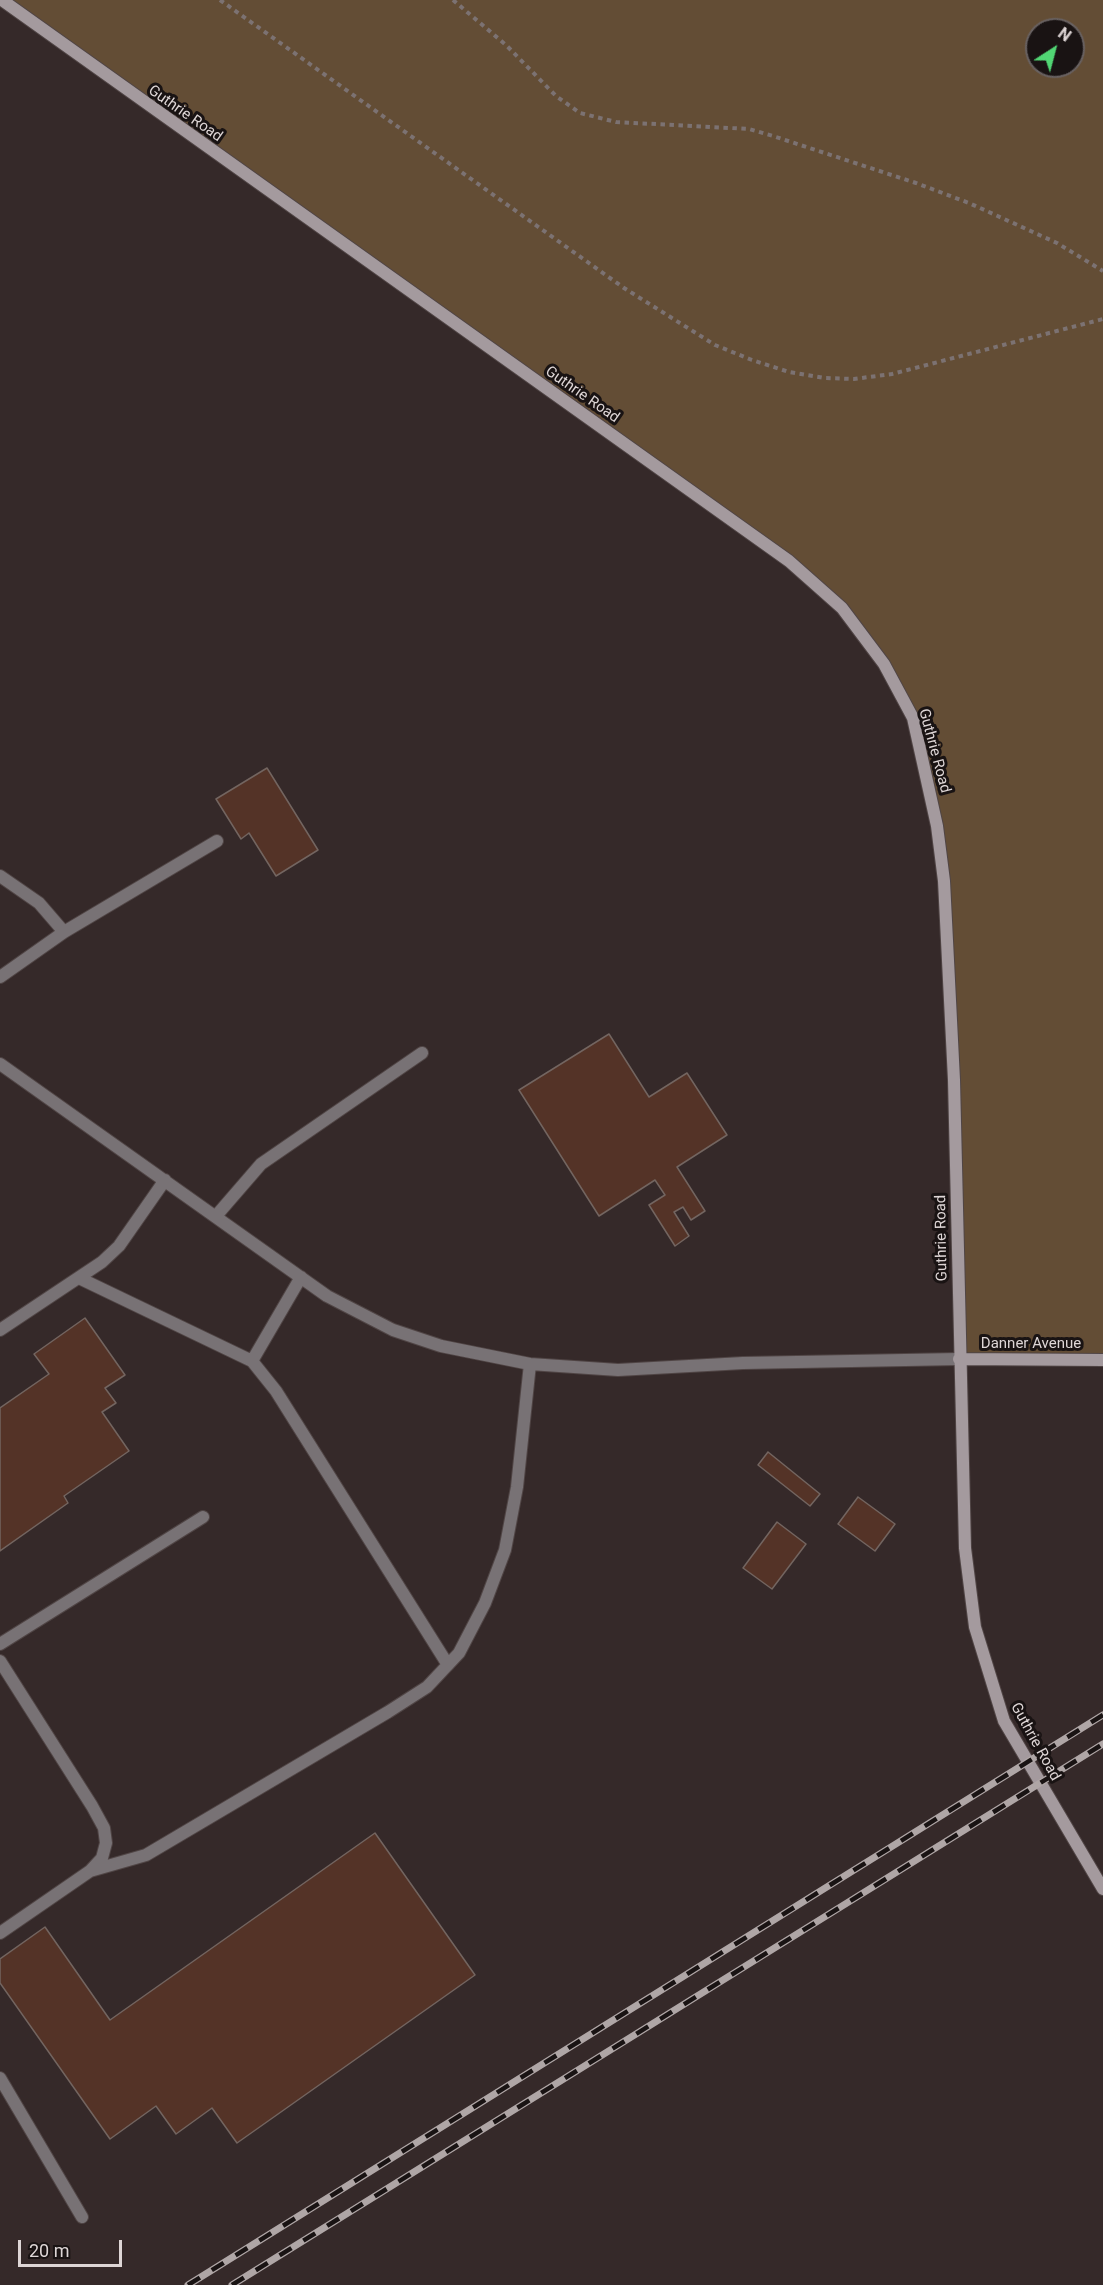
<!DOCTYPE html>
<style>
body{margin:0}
#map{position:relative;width:1103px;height:2285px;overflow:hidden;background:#352929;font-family:Roboto,sans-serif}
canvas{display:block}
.north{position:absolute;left:1025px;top:18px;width:60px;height:60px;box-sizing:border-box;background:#191313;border:2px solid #686161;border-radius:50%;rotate:36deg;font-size:16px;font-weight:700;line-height:24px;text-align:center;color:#ded6d6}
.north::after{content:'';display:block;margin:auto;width:21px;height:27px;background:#51d674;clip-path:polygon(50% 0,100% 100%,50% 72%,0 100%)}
.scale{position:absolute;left:18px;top:2240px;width:104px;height:27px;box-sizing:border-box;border:3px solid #ded6d6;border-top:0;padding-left:8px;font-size:18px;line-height:21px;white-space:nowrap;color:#ded6d6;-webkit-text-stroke:4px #191313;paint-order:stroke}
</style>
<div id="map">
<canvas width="1103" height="2285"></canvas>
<div class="north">N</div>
<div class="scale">20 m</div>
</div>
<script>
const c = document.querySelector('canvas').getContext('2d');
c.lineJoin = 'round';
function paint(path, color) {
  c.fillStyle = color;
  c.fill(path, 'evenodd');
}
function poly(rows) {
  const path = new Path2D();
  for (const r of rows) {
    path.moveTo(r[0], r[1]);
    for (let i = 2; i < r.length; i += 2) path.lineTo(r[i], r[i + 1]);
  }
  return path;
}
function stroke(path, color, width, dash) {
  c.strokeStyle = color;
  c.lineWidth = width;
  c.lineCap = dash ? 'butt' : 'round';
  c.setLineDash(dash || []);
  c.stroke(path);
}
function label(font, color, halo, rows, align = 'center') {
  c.font = font + ' Roboto,sans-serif';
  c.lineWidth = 6;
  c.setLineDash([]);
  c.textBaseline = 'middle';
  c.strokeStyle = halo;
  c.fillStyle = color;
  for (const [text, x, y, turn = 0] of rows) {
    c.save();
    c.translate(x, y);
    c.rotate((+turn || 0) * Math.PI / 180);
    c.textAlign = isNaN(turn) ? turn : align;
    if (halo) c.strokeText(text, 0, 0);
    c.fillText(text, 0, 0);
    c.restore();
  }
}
const green = poly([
 [2,0,1103,0,1103,1360,959,1359,944,881,913,718,884,664,816,584],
 [1037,30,1073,30,1073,66,1037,66]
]);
const building = poly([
 [267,768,318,850,276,876,249,833,241,839,216,799,267,768],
 [609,1034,649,1097,687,1073,727,1135,677,1167,705,1211,691,1220,683,1207,674,1212,689,1236,675,1246,649,1205,665,1195,655,1180,599,1216,519,1090,609,1034],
 [85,1318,125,1375,105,1388,116,1403,102,1412,129,1451,64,1496,68,1503,0,1551,0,1408,49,1374,34,1354,85,1318],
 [768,1452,820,1494,810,1506,758,1465,768,1452],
 [858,1497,895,1524,875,1551,838,1524,858,1497],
 [777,1522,806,1544,772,1589,743,1568,777,1522],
 [375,1833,475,1975,237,2143,212,2108,176,2134,156,2106,110,2139,0,1983,0,1959,45,1927,110,2020,375,1833]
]);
const path = poly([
 [220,0,624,288,715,345,752,360,789,372,825,378,854,379,892,374,1103,319],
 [453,0,506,45,556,96,580,113,616,122,749,129,773,136,916,183,969,203,1057,243,1103,271]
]);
const lane = poly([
 [0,876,39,903,64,932],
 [0,977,64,932,217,841],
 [0,1064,327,1296,393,1330,441,1346,530,1364,618,1370,743,1363,959,1359],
 [216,1216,261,1164,422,1053],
 [79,1278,252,1361,276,1391,448,1665],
 [0,1330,102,1262,119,1246,165,1180],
 [252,1361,301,1277],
 [0,1644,203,1517],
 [0,1661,92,1806,104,1828,106,1843,102,1858,90,1871,0,1933],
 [90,1871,146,1855,388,1712,427,1687,459,1653,485,1603,505,1550,517,1487,530,1364],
 [0,2078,82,2217]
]);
const secondary = poly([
 [2,0,789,561,842,608,884,664,913,718,937,826,944,881,954,1080,965,1548,975,1627,1004,1721,1103,1889],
 [959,1359,1103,1360]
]);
const rail = poly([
 [188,2285,1103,1715],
 [232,2285,1103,1744]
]);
const streetNames = [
 ["Guthrie Road",185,114,35],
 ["Guthrie Road",582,395,35],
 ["Guthrie Road",934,751,75],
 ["Guthrie Road",942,1238,-91],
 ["Danner Avenue",1031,1344],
 ["Guthrie Road",1035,1742,61]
];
paint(green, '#634d35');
paint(building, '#543327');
stroke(building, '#736560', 1.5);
stroke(lane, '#504545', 14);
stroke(secondary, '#504545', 14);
stroke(path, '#7c7272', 4, [4.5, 4.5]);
stroke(lane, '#787275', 12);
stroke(secondary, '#a49a9e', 12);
stroke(rail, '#afa6a6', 7);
stroke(rail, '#191313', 4.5, [14]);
label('15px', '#ded6d6', '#191313', streetNames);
</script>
